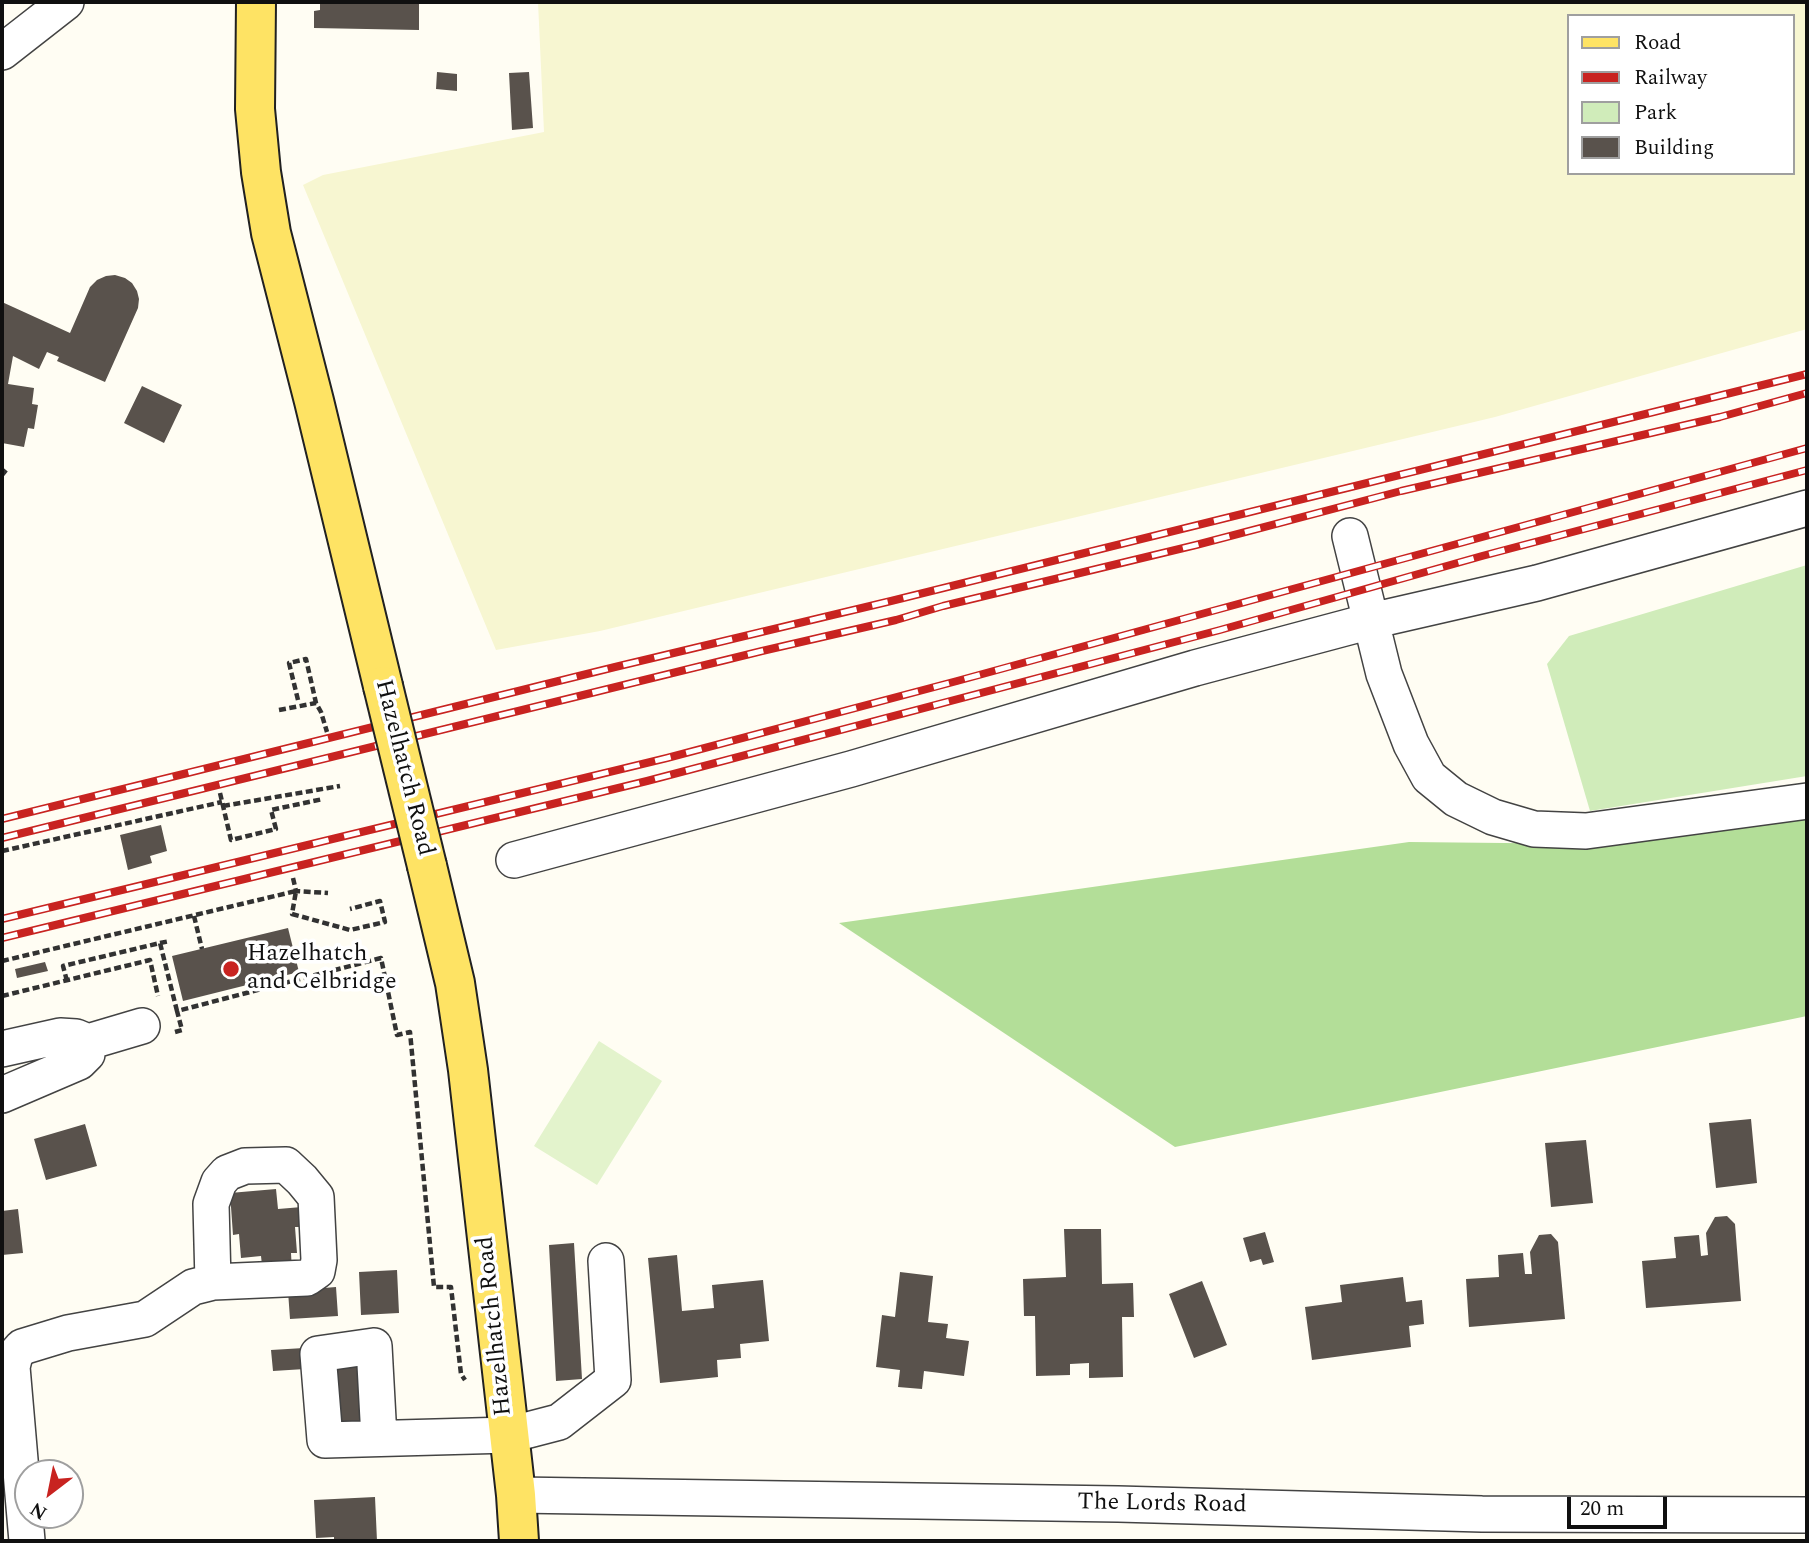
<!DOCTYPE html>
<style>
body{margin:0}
#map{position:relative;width:1809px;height:1543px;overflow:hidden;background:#fffdf3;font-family:Spectral,serif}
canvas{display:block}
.frame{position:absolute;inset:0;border:4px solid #101010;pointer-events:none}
.legend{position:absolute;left:1567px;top:14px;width:228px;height:161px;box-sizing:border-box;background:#fff;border:2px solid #9f9f9f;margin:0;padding:9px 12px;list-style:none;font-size:21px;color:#101010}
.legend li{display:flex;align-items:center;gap:14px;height:35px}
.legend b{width:35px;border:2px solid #9f9f9f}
.north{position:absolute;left:14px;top:1459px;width:70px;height:70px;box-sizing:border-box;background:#fff;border:2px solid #9f9f9f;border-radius:50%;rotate:212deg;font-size:19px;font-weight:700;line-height:28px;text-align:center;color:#101010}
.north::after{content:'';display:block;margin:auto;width:24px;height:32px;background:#c82320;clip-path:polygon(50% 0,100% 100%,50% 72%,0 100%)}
.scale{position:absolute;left:1567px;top:1497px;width:100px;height:32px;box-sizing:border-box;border:4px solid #101010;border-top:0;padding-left:9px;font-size:21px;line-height:24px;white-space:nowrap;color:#101010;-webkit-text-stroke:5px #fff;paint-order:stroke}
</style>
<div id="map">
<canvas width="1809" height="1543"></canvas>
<div class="frame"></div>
<ul class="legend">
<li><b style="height:9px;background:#fee364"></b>Road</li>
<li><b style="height:9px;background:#c82320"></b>Railway</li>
<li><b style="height:19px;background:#d0ecba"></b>Park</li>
<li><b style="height:19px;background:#59524c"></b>Building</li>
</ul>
<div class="north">N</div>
<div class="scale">20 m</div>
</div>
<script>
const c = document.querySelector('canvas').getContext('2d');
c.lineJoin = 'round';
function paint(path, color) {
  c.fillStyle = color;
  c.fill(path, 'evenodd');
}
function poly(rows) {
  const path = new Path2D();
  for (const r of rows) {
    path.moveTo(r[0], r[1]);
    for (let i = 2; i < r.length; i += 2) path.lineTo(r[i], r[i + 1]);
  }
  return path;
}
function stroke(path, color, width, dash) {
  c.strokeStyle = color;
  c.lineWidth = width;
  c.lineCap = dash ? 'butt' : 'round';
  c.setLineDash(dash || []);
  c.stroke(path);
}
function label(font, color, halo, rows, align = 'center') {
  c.font = font + ' Spectral,serif';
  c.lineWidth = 7;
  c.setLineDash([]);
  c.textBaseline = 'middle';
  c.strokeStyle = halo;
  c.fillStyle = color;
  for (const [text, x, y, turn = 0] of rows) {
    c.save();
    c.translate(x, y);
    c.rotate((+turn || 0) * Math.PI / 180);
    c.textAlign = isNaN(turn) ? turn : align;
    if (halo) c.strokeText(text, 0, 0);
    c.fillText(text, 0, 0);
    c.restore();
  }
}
const farmland = poly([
 [538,2,1807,2,1807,329,1495,417,600,631,496,650,303,185,323,175,544,132],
 [1569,16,1793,16,1793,173,1569,173]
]);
const green = poly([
 [1807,565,1807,776,1590,811,1547,664,1569,636]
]);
const forest = poly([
 [1807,818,1807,1016,1175,1147,839,923,1409,842,1599,844]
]);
const pitch = poly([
 [599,1041,662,1081,597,1185,534,1146]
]);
const building = poly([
 [320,2,419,2,419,30,314,28,314,11,320,10],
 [437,72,457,74,457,91,436,89],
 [529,72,533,128,512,130,509,73],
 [115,275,125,278,132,283,137,291,139,299,138,308,105,382,57,361,59,357,47,352,39,369,13,356,8,384,34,388,32,404,38,405,34,429,28,428,24,447,2,443,2,302,70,333,90,287,97,280,106,276],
 [142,386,182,405,164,443,124,423],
 [161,825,167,851,150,856,152,863,128,870,120,835],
 [288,928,299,972,183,1001,172,956],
 [45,962,48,971,17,978,15,969],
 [1751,1119,1757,1183,1716,1188,1709,1123],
 [85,1124,97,1166,46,1180,34,1139],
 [1586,1140,1593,1203,1551,1207,1545,1143],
 [276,1189,278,1209,302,1207,303,1227,295,1227,297,1253,291,1253,292,1272,262,1265,261,1256,241,1258,239,1234,233,1235,230,1193],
 [18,1209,23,1253,2,1255,2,1211],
 [1727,1216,1735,1224,1741,1301,1646,1308,1642,1261,1676,1258,1674,1237,1699,1235,1701,1256,1708,1255,1706,1233,1715,1217],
 [1064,1229,1101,1229,1102,1284,1133,1283,1134,1317,1122,1317,1123,1377,1089,1378,1089,1363,1070,1364,1070,1375,1036,1376,1035,1316,1024,1316,1023,1279,1066,1277],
 [1265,1232,1274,1262,1263,1265,1261,1259,1250,1262,1243,1238],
 [1551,1234,1558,1242,1565,1319,1469,1327,1466,1279,1499,1277,1498,1255,1523,1253,1525,1274,1532,1274,1530,1252,1539,1235],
 [574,1243,582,1379,556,1381,549,1245],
 [677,1255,682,1311,714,1308,712,1285,763,1280,769,1341,740,1344,741,1358,717,1360,718,1377,660,1383,648,1258],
 [397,1270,399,1313,361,1315,359,1272],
 [900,1272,933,1276,928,1322,948,1324,946,1338,969,1341,964,1376,924,1371,922,1389,898,1387,900,1370,876,1367,882,1315,895,1317],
 [1403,1277,1406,1302,1422,1300,1424,1324,1409,1326,1411,1347,1312,1360,1305,1307,1342,1302,1340,1285],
 [1202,1281,1227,1345,1194,1358,1169,1294],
 [336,1287,338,1316,290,1319,288,1291],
 [304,1348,305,1369,273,1371,271,1350],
 [361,1362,366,1432,330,1435,325,1365],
 [375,1497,377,1541,334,1541,334,1537,316,1538,314,1500]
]);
const path = poly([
 [2,475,6,470],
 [298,700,289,663,306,659,316,703,321,712,327,732],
 [279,710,316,703],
 [220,793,231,840,276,829,271,810,323,799],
 [223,806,340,786],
 [2,851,222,802],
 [293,878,296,891,328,893],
 [194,916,202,949],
 [160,943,170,941],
 [2,961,296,891,292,914,350,930,385,922,380,901,350,909],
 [67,981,63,966,160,943,177,1011],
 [2,996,150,960,158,996],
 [175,1032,182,1030,177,1011,381,958,397,1035,410,1032,434,1287,451,1287,461,1374,465,1380]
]);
const minor = poly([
 [2,52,66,2],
 [1350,536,1384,674,1411,744,1429,777,1456,799,1493,817,1534,829,1586,831,1807,801],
 [514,860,851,769,1195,668,1371,621,1537,583,1807,508],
 [88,1042,142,1026],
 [2,1049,60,1036,76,1037,88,1042,87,1054,79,1062,2,1095],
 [379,1438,374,1346,318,1354,325,1440,509,1435,559,1422,613,1380,606,1261],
 [516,1495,1118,1504,1482,1514,1807,1515],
 [27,1541,12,1367,15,1355,22,1347,68,1333,145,1319,193,1287,213,1282,307,1278,317,1271,319,1260,316,1197,302,1180,286,1165,245,1166,227,1173,219,1182,211,1204,213,1282]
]);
const major = poly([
 [256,2,255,109,261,172,271,233,314,401,383,686],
 [427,866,455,983,468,1070,516,1495,519,1541]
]);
const rail = poly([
 [2,819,615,667,891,601,1807,374],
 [2,838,762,651,896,620,943,606,1196,545,1401,491,1720,417,1807,393],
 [2,919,667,758,957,681,1807,448],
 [2,938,647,781,1220,630,1482,556,1807,470]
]);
const majorBridge = poly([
 [383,686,427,866]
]);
const markers = [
 [231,969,9,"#c82320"]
];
const streetNames = [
 ["Hazelhatch Road",403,768,76],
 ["Hazelhatch Road",496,1326,-96],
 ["The Lords Road",1162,1505,1]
];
const poiNames = [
 ["Hazelhatch",247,955],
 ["and Celbridge",247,983]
];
paint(farmland, '#f7f6d1');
paint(green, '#d0ecba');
paint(forest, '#b3de98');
paint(pitch, '#e3f3cc');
paint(building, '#59524c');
stroke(minor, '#434343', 38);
stroke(major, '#212121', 42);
stroke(path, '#323232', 4.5, [7, 3.5]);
stroke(minor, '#fff', 35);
stroke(major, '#fee364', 38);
stroke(rail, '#c82320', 8);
stroke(rail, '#fff', 5, [16]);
stroke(majorBridge, '#212121', 42, []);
stroke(majorBridge, '#fee364', 38);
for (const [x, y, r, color] of markers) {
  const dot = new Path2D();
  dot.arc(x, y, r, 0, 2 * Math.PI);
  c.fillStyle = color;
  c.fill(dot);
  stroke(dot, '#fff', 2.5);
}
label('24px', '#101010', '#fff', streetNames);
label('24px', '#101010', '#fff', poiNames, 'left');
</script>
